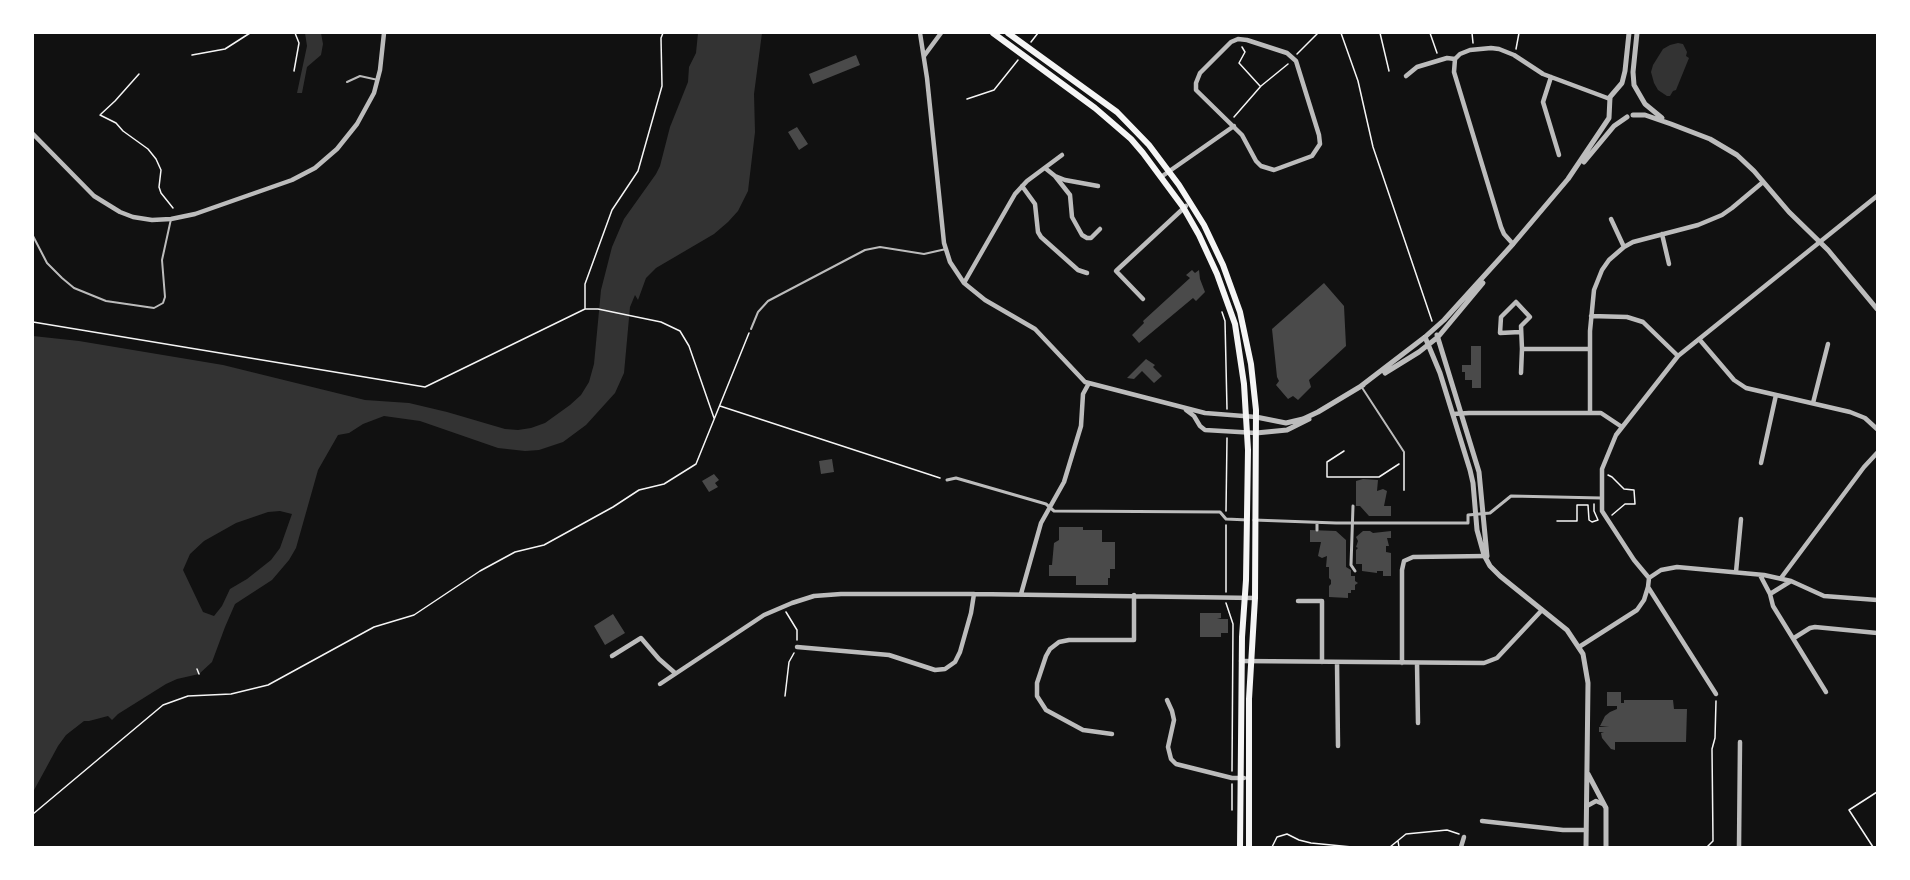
<!DOCTYPE html>
<style>
body{margin:0}
#map{position:relative;width:1910px;height:880px;overflow:hidden;background:#111;font-family:Rubik,sans-serif}
canvas{display:block}
.frame{position:absolute;inset:0;border:34px solid #fff;pointer-events:none}
</style>
<div id="map">
<canvas width="1910" height="880"></canvas>
<div class="frame"></div>
</div>
<script>
const c = document.querySelector('canvas').getContext('2d');
c.lineJoin = 'round';
function paint(path, color) {
  c.fillStyle = color;
  c.fill(path, 'evenodd');
}
function poly(rows) {
  const path = new Path2D();
  for (const r of rows) {
    path.moveTo(r[0], r[1]);
    for (let i = 2; i < r.length; i += 2) path.lineTo(r[i], r[i + 1]);
  }
  return path;
}
function stroke(path, color, width, dash) {
  c.strokeStyle = color;
  c.lineWidth = width;
  c.lineCap = dash ? 'butt' : 'round';
  c.setLineDash(dash || []);
  c.stroke(path);
}
const water = poly([
 [305,33,321,33,323,44,321,55,307,67,302,93,297,93,307,46],
 [698,33,762,33,754,94,755,132,748,191,738,211,728,222,714,234,656,268,646,278,638,300,635,295,630,307,624,373,615,393,586,425,563,442,539,450,525,451,498,448,420,421,384,416,363,424,349,433,338,435,318,470,296,548,289,560,272,580,235,604,225,627,212,662,199,674,177,679,166,684,118,714,112,720,108,716,89,721,84,721,66,735,58,746,33,792,33,336,79,341,223,365,365,400,409,403,447,412,505,429,518,430,531,428,545,423,570,405,581,395,589,382,594,364,601,290,612,247,624,219,656,174,660,166,670,127,688,82,689,67,696,53],
 [280,511,292,514,280,548,271,560,247,579,230,589,222,606,214,616,203,612,183,570,190,554,204,541,236,523,268,512],
 [1678,43,1683,44,1687,52,1686,56,1689,58,1676,90,1673,91,1670,96,1667,96,1658,90,1654,83,1651,72,1653,65,1663,49,1670,45]
]);
const building = poly([
 [856,55,860,65,813,84,809,74],
 [797,127,808,144,799,150,788,132],
 [1192,270,1195,273,1199,270,1200,279,1205,292,1196,301,1193,298,1139,343,1132,335,1144,323,1143,321,1190,278,1186,275],
 [1324,283,1344,306,1346,346,1309,380,1311,387,1298,400,1293,396,1288,399,1276,385,1279,381,1277,377,1272,329],
 [1471,346,1481,346,1481,388,1472,388,1472,380,1465,380,1465,372,1462,372,1462,365,1471,365],
 [1146,359,1155,365,1153,367,1162,376,1154,383,1142,371,1134,379,1127,378],
 [832,459,834,472,821,474,819,461],
 [714,474,719,480,715,483,718,487,709,492,702,481],
 [1363,479,1378,480,1377,491,1383,489,1387,491,1384,506,1391,506,1391,516,1369,516,1360,506,1356,506,1356,481],
 [1059,527,1083,527,1083,530,1102,530,1102,542,1115,542,1115,569,1110,569,1110,578,1108,578,1108,585,1076,585,1076,576,1049,576,1049,565,1052,565,1054,543,1059,540],
 [1310,530,1336,531,1346,540,1346,567,1351,570,1351,576,1355,576,1355,581,1358,583,1355,585,1355,590,1351,590,1351,593,1348,593,1348,598,1329,597,1329,586,1331,584,1331,580,1329,578,1329,567,1326,567,1327,556,1322,558,1318,556,1321,542,1310,542],
 [1363,531,1370,531,1373,533,1391,531,1391,538,1387,538,1389,546,1386,546,1386,552,1391,553,1391,576,1383,576,1383,571,1377,571,1377,573,1362,571,1362,564,1356,564,1356,550,1358,548,1356,547,1358,541,1356,537],
 [1200,613,1221,613,1221,618,1217,619,1228,619,1228,633,1221,633,1221,637,1200,637],
 [613,614,625,633,605,645,594,626],
 [1607,692,1621,692,1621,703,1624,703,1624,700,1673,700,1674,709,1687,709,1686,742,1615,742,1615,750,1611,749,1602,738,1601,733,1604,732,1599,732,1599,727,1609,727,1600,726,1605,716,1610,712,1617,709,1617,706,1607,706]
]);
const path = poly([
 [1341,33,1358,81,1373,147,1432,321],
 [1380,33,1389,71],
 [1430,33,1437,53],
 [1472,33,1473,43],
 [1031,42,1038,33],
 [1242,47,1245,52,1239,63,1260,86],
 [1516,49,1519,33],
 [1297,54,1318,33],
 [192,55,225,49,250,33],
 [294,71,299,43,295,33],
 [967,99,994,90,1018,60],
 [101,114,115,101,139,74],
 [100,115,116,123,123,131,148,149,156,159,161,170,159,187,161,193,173,208],
 [1234,117,1261,86,1288,64],
 [585,308,585,284,612,210,638,171,662,86,661,38,663,33],
 [1222,312,1225,321,1227,409],
 [33,322,425,387,585,309,598,309,661,322,680,331,689,346,714,418],
 [720,406,940,478],
 [1344,451,1327,462,1327,477,1379,477,1399,464],
 [1608,475,1612,477,1624,489,1634,490,1635,504,1625,504,1612,515],
 [1226,511,1227,438],
 [1557,521,1577,521,1577,505,1588,505,1589,520,1592,522,1598,520,1594,511,1594,504],
 [1226,592,1226,525],
 [1226,603,1233,624,1232,771],
 [786,612,797,630,797,640],
 [197,669,199,674],
 [785,696,789,662,794,653],
 [1232,810,1232,784],
 [33,814,163,705,188,696,231,694,268,685,374,627,414,615,480,571,515,552,544,545,613,507,639,490,664,484,696,464,749,333],
 [1398,841,1399,847],
 [1272,847,1277,837,1287,834,1299,840,1311,843,1352,847],
 [1390,847,1406,834,1447,830,1459,834],
 [1707,847,1713,841,1712,749,1715,738,1716,701],
 [1873,847,1849,810,1877,792]
]);
const service = poly([
 [347,82,360,76,378,80],
 [33,236,47,263,62,278,74,288,106,301,154,308,163,303,165,297,162,260,171,219],
 [751,329,758,312,768,301,865,250,880,247,924,254,946,249],
 [1361,386,1404,452,1404,490]
]);
const pedestrian = poly([
 [947,480,956,478,1046,504,1054,511,1220,512,1226,519,1248,520],
 [1353,506,1351,565,1355,571],
 [1254,520,1336,523,1468,523,1468,515,1490,513,1511,496,1601,498],
 [1317,530,1317,523]
]);
const minor = poly([
 [920,33,927,78,944,243,950,262,964,283,985,300,1035,329,1085,382,1205,413,1256,417],
 [1238,39,1247,40,1287,53,1296,61,1319,135,1320,144,1312,156,1274,170,1261,166,1256,161,1242,135,1196,90,1196,83,1200,73,1231,42,1238,39],
 [924,56,941,33],
 [1406,76,1417,67,1447,58,1455,59],
 [1551,77,1543,102,1559,155],
 [33,134,94,196,120,212,133,217,152,220,171,219,195,214,292,180,315,168,337,149,357,124,374,93,380,70,384,33],
 [1045,168,1055,176,1065,180,1098,186],
 [1055,176,1070,195,1072,217,1082,235,1087,238,1091,238,1100,229],
 [1161,177,1234,126],
 [1022,186,1035,204,1038,232,1041,237,1078,270,1087,273],
 [1611,219,1624,247],
 [1662,234,1669,264],
 [1513,244,1504,234,1501,227,1454,72,1455,59,1460,54,1470,50,1491,48,1499,49,1514,55,1543,74,1610,99],
 [964,283,1015,194,1027,181,1062,155],
 [1143,299,1116,271,1186,206],
 [1591,316,1627,317,1643,322,1678,356],
 [1520,332,1500,333,1501,317,1516,302,1530,317,1521,326,1522,349,1590,349],
 [1699,339,1734,380,1746,388,1850,412,1865,418,1877,429],
 [1521,373,1522,349],
 [1813,403,1828,344],
 [1186,410,1194,416,1200,426,1205,430,1256,433],
 [1590,413,1590,331,1594,290,1602,270,1609,260,1624,247,1633,242,1698,225,1722,215,1732,208,1763,182],
 [1453,414,1469,413,1601,413,1622,427],
 [1761,463,1776,395],
 [1736,572,1741,519],
 [1760,575,1770,594,1773,606,1826,692],
 [1649,578,1661,570,1677,567,1764,575,1791,581,1824,596,1877,600],
 [1781,578,1864,467,1877,453],
 [1648,587,1716,694],
 [1021,594,1041,523,1064,482,1081,426,1083,394,1089,383],
 [1770,594,1791,581],
 [1298,601,1322,601,1322,662],
 [1794,638,1810,628,1815,627,1877,633],
 [797,647,889,655,935,670,945,669,955,662,960,652,971,613,974,594],
 [1579,647,1637,610,1644,600,1648,587,1649,578,1634,560,1602,511,1602,469,1616,435,1678,356,1877,196],
 [612,656,641,638,659,659,675,673],
 [1241,661,1484,663,1497,658,1542,610],
 [1337,662,1338,746],
 [1402,663,1402,570,1404,561,1413,557,1487,556],
 [1417,663,1418,723],
 [660,684,764,615,792,603,814,596,841,594,974,594,1255,598],
 [1167,700,1172,711,1174,720,1168,747,1171,759,1176,764,1232,778,1244,778],
 [1112,734,1083,730,1046,710,1037,696,1037,683,1046,656,1050,649,1059,642,1069,640,1134,640,1134,595],
 [1587,806,1596,801,1603,804],
 [1482,821,1563,830,1586,830],
 [1461,847,1464,837],
 [1739,847,1740,742]
]);
const tertiary = poly([
 [1637,33,1633,72,1634,85,1645,104,1662,118],
 [1633,115,1645,115,1671,124,1710,139,1737,155,1754,171,1789,212,1828,250,1877,309],
 [1584,162,1614,126,1627,117],
 [1437,335,1479,472,1487,556],
 [1425,337,1440,373,1470,470,1473,483,1477,530,1484,555,1490,566,1500,576,1567,630,1583,654,1588,683,1586,847],
 [1385,373,1419,352,1438,337,1483,283],
 [1361,386,1425,337,1444,320,1513,244,1568,179,1609,118,1610,97,1622,83,1625,71,1629,33],
 [1256,417,1286,423,1303,419,1318,412,1363,385],
 [1256,433,1287,430,1309,419],
 [1588,774,1606,808,1606,847]
]);
const secondary = poly([
 [993,33,1095,108,1131,139,1143,153,1183,207,1199,235,1217,274,1235,324,1244,384,1248,450,1246,580,1242,637,1240,847],
 [1008,33,1117,112,1149,145,1179,185,1204,225,1223,265,1240,312,1251,364,1256,410,1255,598,1249,699,1249,847]
]);
paint(water, '#333');
paint(building, '#4a4a4a');
stroke(path, '#f5f5f5', 1.5);
stroke(service, '#bcbcbc', 2);
stroke(pedestrian, '#bcbcbc', 3);
stroke(minor, '#bcbcbc', 4.5);
stroke(tertiary, '#bcbcbc', 5);
stroke(secondary, '#f5f5f5', 6);
</script>
